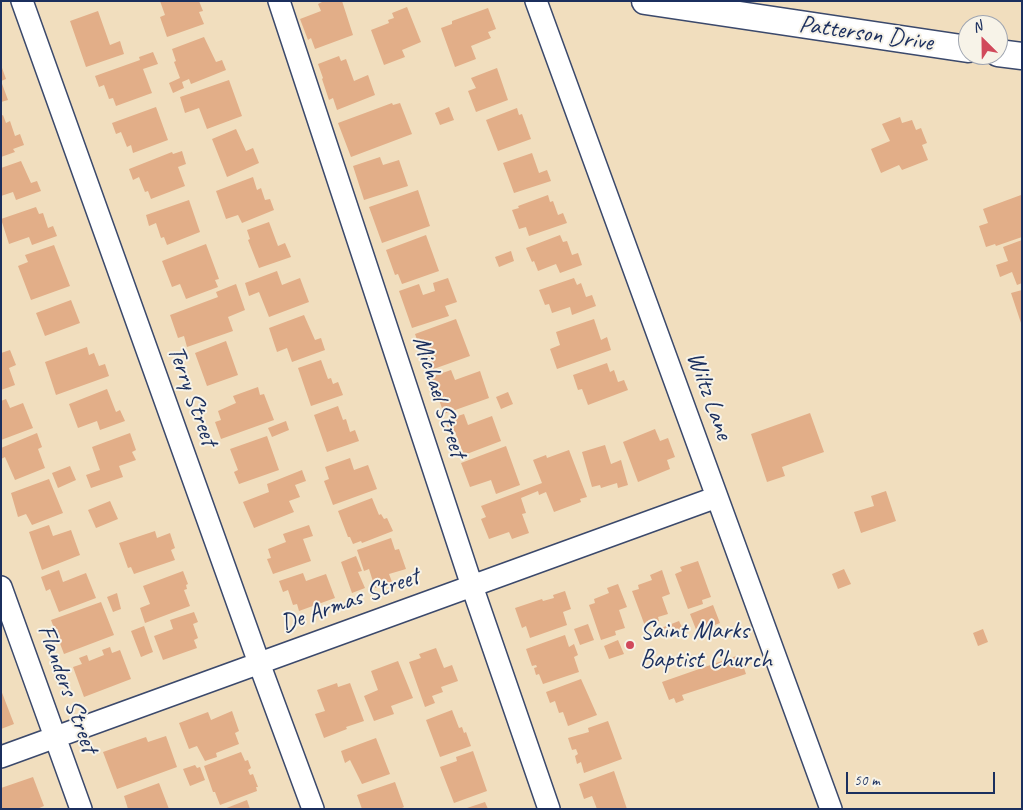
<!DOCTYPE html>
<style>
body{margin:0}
#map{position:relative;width:1023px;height:810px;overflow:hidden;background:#f1debe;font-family:Caveat,sans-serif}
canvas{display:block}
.frame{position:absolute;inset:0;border:2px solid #1b2f5e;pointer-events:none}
.north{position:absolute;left:958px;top:15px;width:50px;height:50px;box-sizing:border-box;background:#f7f3e8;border:1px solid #9fa5b1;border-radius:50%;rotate:337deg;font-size:14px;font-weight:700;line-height:20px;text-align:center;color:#1b2f5e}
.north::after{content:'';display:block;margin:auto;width:18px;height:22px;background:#d1495b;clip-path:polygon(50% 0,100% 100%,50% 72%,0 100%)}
.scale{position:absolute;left:846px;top:772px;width:149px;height:22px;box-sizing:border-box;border:2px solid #1b2f5e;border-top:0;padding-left:6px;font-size:15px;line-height:18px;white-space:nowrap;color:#1b2f5e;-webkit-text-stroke:4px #f7f3e8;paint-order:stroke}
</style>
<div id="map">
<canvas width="1023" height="810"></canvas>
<div class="frame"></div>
<div class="north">N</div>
<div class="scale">50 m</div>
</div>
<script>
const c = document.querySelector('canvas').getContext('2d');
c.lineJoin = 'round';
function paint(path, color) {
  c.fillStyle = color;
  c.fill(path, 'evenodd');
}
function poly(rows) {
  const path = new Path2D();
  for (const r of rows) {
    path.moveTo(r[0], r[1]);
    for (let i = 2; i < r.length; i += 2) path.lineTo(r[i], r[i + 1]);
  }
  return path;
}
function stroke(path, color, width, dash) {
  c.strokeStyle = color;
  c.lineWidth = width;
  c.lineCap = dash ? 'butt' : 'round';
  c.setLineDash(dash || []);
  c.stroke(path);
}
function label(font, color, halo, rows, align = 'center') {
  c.font = font + ' Caveat,sans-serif';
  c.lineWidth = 4;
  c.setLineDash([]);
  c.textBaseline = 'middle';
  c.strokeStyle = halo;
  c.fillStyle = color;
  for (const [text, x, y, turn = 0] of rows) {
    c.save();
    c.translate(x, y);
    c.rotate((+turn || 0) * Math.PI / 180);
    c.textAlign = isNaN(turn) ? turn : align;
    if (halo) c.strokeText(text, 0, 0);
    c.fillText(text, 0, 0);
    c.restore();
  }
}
const building = poly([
 [160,1,199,1,203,11,199,12,204,24,167,37,160,17,165,15],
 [324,1,342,1,353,35,315,49,311,38,308,40,300,19,321,11,318,4],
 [407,7,421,42,402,50,405,57,384,65,371,30,389,23,388,20,394,18,392,13],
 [488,8,496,29,488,32,491,38,471,46,476,59,455,67,441,28,452,24,452,21],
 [98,11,110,45,120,41,124,54,86,67,70,21],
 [204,37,216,62,222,60,226,70,191,84,189,79,182,82,184,88,173,93,169,83,180,78,174,62,176,61,172,49],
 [153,52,158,64,143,69,152,93,116,106,113,98,109,99,104,85,99,87,95,76,140,60,139,57],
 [339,56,341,61,346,59,354,81,368,75,375,95,337,110,333,98,329,100,322,79,323,78,318,64],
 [1,65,6,79,1,81],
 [497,68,508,100,476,112,468,91,476,88,471,78],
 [229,80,242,116,207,129,199,108,185,113,180,97],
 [1,81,8,100,1,102],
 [392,103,393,105,400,103,412,134,351,157,338,123],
 [156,107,168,140,133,153,131,145,127,147,121,132,116,134,112,123],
 [449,107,454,120,440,125,435,113],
 [517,108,519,115,522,114,531,139,498,151,486,120],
 [3,115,6,123,10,121,15,136,20,134,24,145,13,149,15,152,1,157,1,116],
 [900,117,902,123,912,120,916,130,921,128,927,143,922,145,928,160,902,170,899,165,881,173,871,149,890,141,882,124],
 [236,129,246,151,253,148,259,163,227,177,212,139],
 [182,151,186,164,178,167,185,186,151,199,148,191,145,192,139,177,133,180,129,169,172,152,173,154],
 [532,153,539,173,547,170,551,181,514,193,503,163],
 [380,157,383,165,399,160,408,186,364,200,353,166],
 [21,161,31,183,37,181,41,191,16,200,13,192,1,196,1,168],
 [253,177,257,190,261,188,265,200,270,199,274,210,242,223,238,215,226,219,216,191],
 [418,190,430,226,382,243,369,207],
 [548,195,550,202,553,201,558,215,563,213,567,223,529,236,526,227,519,229,512,210,519,208,518,206],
 [1021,195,1022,237,996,246,995,244,986,247,979,226,988,223,983,209],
 [189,200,200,232,167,245,164,237,161,238,156,223,149,226,146,215],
 [36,207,39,214,43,213,48,228,53,226,57,236,32,245,29,237,9,244,1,219],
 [269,222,278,246,285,243,291,257,259,268,248,240,250,239,247,230],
 [426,235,439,271,402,284,398,274,395,275,386,250],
 [560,235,563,242,567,241,572,255,578,253,582,265,560,273,556,264,538,271,534,261,532,262,526,248],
 [1022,240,1022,283,1017,285,1012,272,1000,277,996,265,1008,261,1003,247],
 [206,244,219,279,215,280,218,287,186,299,180,284,172,287,162,261],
 [54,245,70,286,31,300,18,266,28,262,25,255],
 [511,251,514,261,499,267,495,257],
 [277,271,282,285,300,278,309,302,269,317,259,292,249,296,245,283],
 [448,278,457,302,445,306,449,316,412,328,399,291,419,284,423,295,435,291,433,283],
 [574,278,577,285,581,283,586,297,592,295,596,306,572,315,570,307,552,313,549,304,545,305,539,290],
 [236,284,245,310,228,317,233,331,187,347,184,336,178,338,170,315,218,297,216,292],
 [1022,290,1022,323,1021,323,1011,293],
 [71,300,80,323,45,336,36,313],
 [304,315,315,340,321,338,325,350,292,362,287,348,277,352,269,328],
 [456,319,470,356,428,371,415,334],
 [594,319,601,340,607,337,611,350,557,369,550,349,560,345,556,332],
 [226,341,238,375,207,386,195,353],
 [87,347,89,355,94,353,99,366,105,364,109,376,56,395,45,362],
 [10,350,16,365,9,368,15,385,1,390,1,353],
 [321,360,328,379,331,378,333,384,338,382,343,395,311,406,298,368],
 [607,363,610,372,614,370,618,382,624,380,628,390,588,405,582,389,578,390,573,375],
 [451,370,455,380,480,371,489,398,444,414,431,377],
 [258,387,260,395,264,394,274,420,221,439,215,422,221,420,218,411,236,403,233,396],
 [107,389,116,412,120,410,125,421,100,430,97,421,78,428,69,404],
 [508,392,513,404,501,409,496,397],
 [6,399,10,408,23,403,33,428,1,440,1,401],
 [338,406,343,420,346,419,350,432,355,430,359,441,327,452,314,415],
 [810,413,824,452,782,467,785,476,767,482,751,434],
 [464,414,468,425,492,416,501,441,464,455,455,432,450,433,445,420],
 [286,421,289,430,272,437,268,428],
 [655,429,660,441,668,438,675,457,667,460,670,469,638,482,623,442],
 [37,433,42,447,38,449,45,468,15,480,5,457,1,459,1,448],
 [130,433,136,450,132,452,136,460,119,466,123,477,91,488,86,475,100,470,92,447],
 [267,436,279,470,239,484,234,472,238,470,230,449],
 [605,445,611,464,621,460,628,485,618,488,617,483,601,488,600,485,592,487,582,452],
 [506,446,520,485,496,494,491,480,470,487,461,463],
 [569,450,587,497,580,499,581,502,554,512,546,492,539,495,538,491,521,498,526,513,522,514,529,533,512,539,509,532,489,539,481,519,486,517,481,506,542,483,533,460,546,455,547,458],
 [350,458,354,470,368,465,377,489,333,505,324,481,329,479,325,467],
 [70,466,76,480,58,488,52,473],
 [302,470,306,481,295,485,300,497,289,501,294,512,254,528,243,502,269,492,267,484],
 [49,479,63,513,32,525,26,514,18,517,11,493],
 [886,491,896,521,861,533,854,512,874,506,871,496],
 [372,498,379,515,381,514,384,519,387,518,393,531,362,543,361,541,353,544,350,537,348,537,338,511],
 [110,501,118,519,96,528,88,510],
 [49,525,53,536,71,530,80,555,42,570,29,532],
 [309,525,313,536,303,539,311,561,273,574,267,559,271,558,268,549,286,542,283,534],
 [155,531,157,538,170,533,175,548,171,550,175,560,134,574,131,567,128,568,119,543],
 [391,538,395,550,399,549,406,569,389,574,392,582,375,588,369,569,364,571,357,550],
 [356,556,362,571,358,572,365,588,352,593,341,562],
 [698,561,711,597,702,600,703,604,688,609,675,574,682,571,680,567],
 [844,569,851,584,838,589,832,574],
 [59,570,63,582,86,573,96,598,59,612,50,589,46,591,41,577],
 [662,570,670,594,662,597,668,614,658,617,659,621,645,626,632,591,639,589,638,585,652,580,650,575],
 [183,571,188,584,186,585,187,589,184,590,190,606,145,623,140,608,150,604,143,586],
 [303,573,306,581,326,574,335,598,299,611,297,604,293,605,288,590,283,592,279,581],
 [618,584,627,607,619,610,625,628,615,631,616,635,601,640,589,605,595,603,594,599,609,593,607,588],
 [565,591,571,609,563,612,567,625,530,638,526,626,522,628,515,608,542,599,543,601,554,598,553,595],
 [117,593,121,609,113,612,107,597],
 [101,602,114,635,64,654,51,620],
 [713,605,720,623,697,632,690,614],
 [194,612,198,622,193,624,198,638,194,640,197,648,163,660,154,636,173,629,170,620],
 [679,621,684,631,665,639,661,628],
 [588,624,594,640,580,645,574,629],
 [144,626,153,652,141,657,131,631],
 [983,629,988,642,978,646,973,633],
 [565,635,569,647,574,644,578,655,574,657,579,672,543,684,539,674,536,675,534,668,537,667,536,665,532,666,526,649],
 [618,640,624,654,609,659,604,646],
 [110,647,112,653,120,650,131,679,84,697,73,667,82,664,79,658,87,655,89,661,104,655,102,650],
 [436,648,444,668,452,665,458,681,441,687,443,692,432,696,435,703,425,707,409,662,421,658,419,654],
 [739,655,742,662,746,660,748,667,744,668,746,674,682,695,684,700,676,703,674,698,669,700,662,682],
 [398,661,413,698,391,706,394,714,374,721,364,696,378,690,371,671],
 [581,679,597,715,568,726,563,712,559,713,555,701,550,703,546,692],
 [337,683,338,687,350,683,364,721,346,727,347,729,324,738,315,714,325,711,317,690],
 [1,690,14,724,1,729],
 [452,710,459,728,462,727,464,733,466,732,471,746,440,757,426,720],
 [232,711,239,731,235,733,239,744,216,753,217,757,205,761,197,746,189,749,179,723,208,712,211,720],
 [608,721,622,759,584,773,581,762,577,764,575,756,578,754,576,749,572,750,568,738,589,732,588,728],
 [166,736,177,767,117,789,103,752,146,737,148,742],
 [376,738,390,774,362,784,350,760,345,763,341,751],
 [473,751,487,791,454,803,440,767,457,761,456,757],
 [241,752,245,761,248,760,251,768,248,770,250,775,253,774,258,787,256,787,257,791,220,805,215,792,213,792,204,766],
 [195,765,197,768,200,767,205,780,190,786,183,769],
 [614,771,627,809,597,809,592,796,584,799,579,784],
 [33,777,44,806,37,809,1,809,1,788],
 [395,782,404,807,400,809,362,809,357,795],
 [159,783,169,809,128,809,124,796],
 [247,800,250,809,224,809],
 [485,802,488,809,467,809,467,808]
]);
const minor = poly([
 [22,1,259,663,313,809],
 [279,1,472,586,549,809],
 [536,1,831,809],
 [1,587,81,809],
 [1,757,717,497]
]);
const tertiary = poly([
 [645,1,968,49],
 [998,53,1022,56]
]);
const markers = [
 [630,645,5,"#d1495b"]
];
const streetNames = [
 ["Patterson Drive",866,34,8],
 ["Terry Street",192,396,70],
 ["Wiltz Lane",709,396,70],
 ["Michael Street",439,397,72],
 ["De Armas Street",350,601,-20],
 ["Flanders Street",67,689,70]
];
const poiNames = [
 ["Saint Marks",640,631],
 ["Baptist Church",640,660]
];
paint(building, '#e2ae88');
stroke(minor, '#3b496c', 24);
stroke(tertiary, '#3b496c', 29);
stroke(minor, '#fff', 21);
stroke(tertiary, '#fff', 26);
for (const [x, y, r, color] of markers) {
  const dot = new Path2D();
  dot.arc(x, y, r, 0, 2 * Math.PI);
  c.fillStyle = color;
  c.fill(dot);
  stroke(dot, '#f7f3e8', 2);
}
label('25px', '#1b2f5e', '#f7f3e8', streetNames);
label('25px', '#1b2f5e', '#f7f3e8', poiNames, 'left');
</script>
